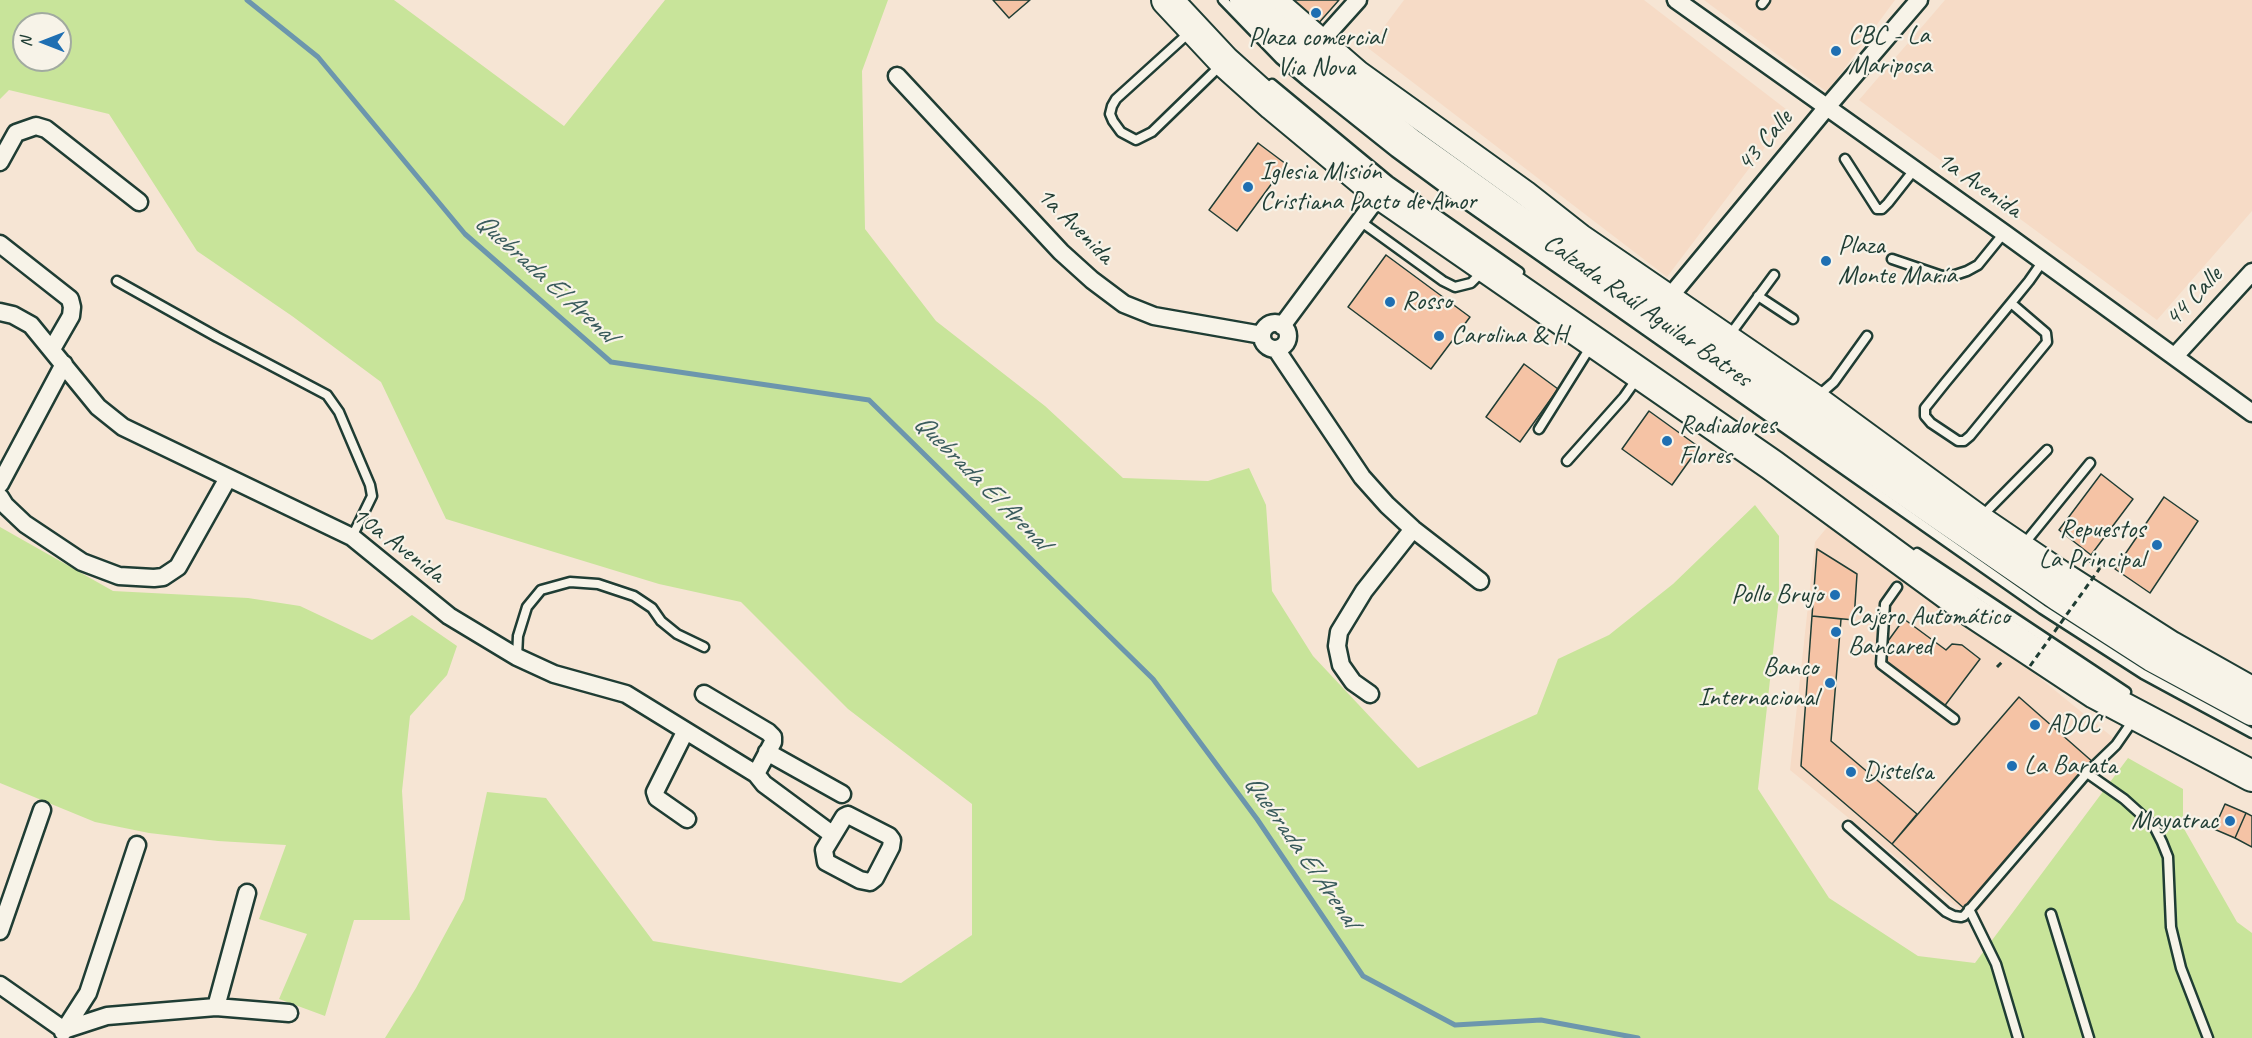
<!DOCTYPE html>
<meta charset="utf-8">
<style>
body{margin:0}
#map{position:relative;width:2252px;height:1038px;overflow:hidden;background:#f6e5d4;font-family:Caveat,sans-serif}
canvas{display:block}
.north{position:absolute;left:12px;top:12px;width:60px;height:60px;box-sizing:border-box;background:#f7f3e8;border:2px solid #a1aaa0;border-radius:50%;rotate:270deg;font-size:16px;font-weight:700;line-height:24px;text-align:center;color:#1f3d34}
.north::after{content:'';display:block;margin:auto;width:21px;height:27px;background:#1f6fb2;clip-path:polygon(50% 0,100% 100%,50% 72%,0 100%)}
</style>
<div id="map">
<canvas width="2252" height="1038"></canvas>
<div class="north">N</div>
</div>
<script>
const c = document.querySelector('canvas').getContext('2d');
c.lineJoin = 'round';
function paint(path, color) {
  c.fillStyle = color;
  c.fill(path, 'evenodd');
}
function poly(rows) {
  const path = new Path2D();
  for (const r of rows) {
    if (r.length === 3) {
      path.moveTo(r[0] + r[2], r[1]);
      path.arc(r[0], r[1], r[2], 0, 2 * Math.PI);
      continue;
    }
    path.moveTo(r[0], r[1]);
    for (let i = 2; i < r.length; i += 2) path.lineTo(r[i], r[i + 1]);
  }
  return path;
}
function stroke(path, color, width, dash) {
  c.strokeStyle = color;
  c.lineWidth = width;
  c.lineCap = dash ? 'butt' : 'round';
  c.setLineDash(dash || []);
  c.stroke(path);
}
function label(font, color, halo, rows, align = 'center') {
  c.font = font + ' Caveat,sans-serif';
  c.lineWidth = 4.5;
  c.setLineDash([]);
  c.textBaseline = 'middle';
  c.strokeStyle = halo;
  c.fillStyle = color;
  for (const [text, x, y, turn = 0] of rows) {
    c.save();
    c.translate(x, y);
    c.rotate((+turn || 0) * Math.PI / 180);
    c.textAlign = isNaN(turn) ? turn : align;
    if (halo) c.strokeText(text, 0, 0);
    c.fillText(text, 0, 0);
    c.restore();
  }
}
const built = poly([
 [1404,0,1644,0,1791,113,1667,277,1368,48],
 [1704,0,1895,0,1827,92],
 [1945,0,2252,0,2252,211,2157,320,1859,100],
 [1838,514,2116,740,1972,919,1790,770,1815,542]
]);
const green = poly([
 [0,0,394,0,564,126,665,0,888,0,862,71,865,229,936,321,1045,406,1123,478,1208,481,1249,468,1266,505,1272,591,1313,656,1418,768,1537,714,1558,659,1609,635,1673,584,1755,505,1779,536,1779,598,1758,789,1829,898,1918,956,1975,963,2128,758,2183,789,2183,827,2237,922,2252,933,2252,1038,385,1038,416,988,464,899,487,792,546,798,653,941,901,983,972,935,972,804,848,709,741,602,659,584,446,519,381,382,292,316,197,251,109,114,9,90,0,99],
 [24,24,60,24,60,60,24,60],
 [0,527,113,591,248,598,300,606,372,640,412,615,457,646,447,675,410,716,402,791,410,920,354,920,325,1016,279,999,307,934,259,919,286,845,218,841,149,833,95,822,0,783]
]);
const stream = poly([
 [247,0,318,57,465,234,611,362,869,400,1153,679,1257,819,1363,976,1455,1025,1541,1020,1638,1038]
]);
const building = poly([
 [993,0,1030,0,1009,18,993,0],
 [1293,0,1339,0,1317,25,1293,0],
 [1258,143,1286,164,1237,231,1209,210,1258,143],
 [1386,255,1470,317,1431,369,1348,307,1386,255],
 [1524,364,1558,389,1520,442,1486,417,1524,364],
 [1649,411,1699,447,1672,485,1622,449,1649,411],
 [2101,474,2133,499,2091,555,2059,530,2101,474],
 [2164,497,2198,521,2150,593,2115,569,2164,497],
 [1817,549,1857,574,1854,620,1812,616,1817,549],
 [1812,616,1841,619,1831,741,1917,814,1892,844,1801,766,1812,616],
 [1904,619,1946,650,1952,644,1962,645,1980,659,1943,708,1887,667,1888,641,1904,619],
 [2019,697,2094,763,1966,910,1892,844,2019,697],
 [2225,804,2246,813,2235,838,2214,829,2225,804],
 [2246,813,2252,816,2252,847,2235,838,2246,813]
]);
const path = poly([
 [2073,556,2076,552,2100,568],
 [1997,667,2004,660]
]);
const lane = poly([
 [1223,0,1280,59,1306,81,1395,152,1460,200,2042,609,2143,674,2252,733],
 [1762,4,1765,0],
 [1191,31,1116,99,1112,106,1110,114,1113,121,1121,132,1136,140,1152,132,1220,66],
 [1272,84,1389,181,1519,272],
 [1845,159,1877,209,1882,209,1888,203,1914,170],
 [1360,221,1443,281,1455,287,1471,283,1483,271],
 [1892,259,1942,276,1955,275,1967,271,1978,265,2004,233],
 [117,281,217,337,327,395,339,412,370,485,372,496,352,537],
 [1758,296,1793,319],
 [2011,303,2046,333,2047,342,1970,436,1964,441,1958,441,1931,423,1925,416,1925,408,1945,383,2011,303,2029,281,2043,261],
 [1729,336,1774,275],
 [1818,396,1834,382,1867,336],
 [1539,429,1591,346],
 [1567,461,1624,397,1638,377],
 [1982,516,2047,450],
 [2024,544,2090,463],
 [1917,553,2126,692],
 [1897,587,1885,604,1881,664,1954,719],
 [517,657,518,636,527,607,541,590,570,582,598,584,634,596,652,608,661,621,677,634,704,647],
 [2087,773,2124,799,2154,826,2162,842,2168,857,2171,927,2181,968,2208,1038],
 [1848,826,1946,912,1954,916,1961,917,1964,916,2087,773,2116,745,2134,719],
 [1969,909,1996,964,2018,1038],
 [2051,914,2089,1038]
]);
const street = poly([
 [1676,0,2004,233,2252,413],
 [1314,49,1358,0],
 [897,76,1061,252,1092,280,1124,304,1154,316,1262,335],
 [0,162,16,133,36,126,46,129,139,202],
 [0,244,70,299,72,307,71,316,52,349],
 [1663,305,1827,107,1919,0],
 [0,312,13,315,31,325,98,407,123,427,352,537,449,616,517,657,554,674,626,694,756,774,764,784,833,835],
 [1275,336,13],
 [1282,326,1380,194],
 [1276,349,1362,477,1387,505,1413,529,1480,581],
 [2175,356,2252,272],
 [0,484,64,364],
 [0,497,5,505,25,524,82,562,119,576,154,578,163,577,178,567,228,478],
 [704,694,768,732,773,737,773,742,756,774],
 [1370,694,1353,682,1341,665,1337,646,1339,632,1364,591,1413,529],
 [685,732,655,792,657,798,687,819],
 [767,752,842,794],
 [848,815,889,836,892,840,891,847,875,878,870,882,860,880,826,862,824,850,844,817,848,815],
 [0,931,42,810],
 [0,985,64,1030,107,1016,216,1007,247,893],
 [216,1007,289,1013],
 [63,1032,88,993,137,845]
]);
const secondary = poly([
 [1274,0,1358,73,1525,193,1581,237,1816,398,1980,518,2061,573,2172,644,2252,689]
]);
const highway = poly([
 [1167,0,1225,62,1273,105,1380,194,1772,465,1971,611,2095,693,2252,776],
 [1245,0,1306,59,1410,144,1654,318,2059,596,2152,656,2252,710]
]);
const pathBridge = poly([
 [2030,666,2100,568]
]);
const markers = [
 [1316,13,6,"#1f6fb2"],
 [1836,51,6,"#1f6fb2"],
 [1248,187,6,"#1f6fb2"],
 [1826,261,6,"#1f6fb2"],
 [1390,302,6,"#1f6fb2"],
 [1439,336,6,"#1f6fb2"],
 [1667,441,6,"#1f6fb2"],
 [2157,545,6,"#1f6fb2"],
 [1835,595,6,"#1f6fb2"],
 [1836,632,6,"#1f6fb2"],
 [1830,683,6,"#1f6fb2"],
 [2035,725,6,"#1f6fb2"],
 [2012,766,6,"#1f6fb2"],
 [1851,772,6,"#1f6fb2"],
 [2230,821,6,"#1f6fb2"]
];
const poiNames = [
 ["CBC - La",1848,36],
 ["Mariposa",1848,66],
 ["Plaza comercial",1316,38,"center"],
 ["Via Nova",1316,68,"center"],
 ["Iglesia Misión",1260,172],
 ["Cristiana Pacto de Amor",1260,202],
 ["Plaza",1838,246],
 ["Monte María",1838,276],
 ["Rosso",1402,302],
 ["Carolina & H",1451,336],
 ["Radiadores",1679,426],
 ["Flores",1679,456],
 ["Repuestos",2145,530,"right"],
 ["La Principal",2145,560,"right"],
 ["Pollo Brujo",1823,595,"right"],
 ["Cajero Automático",1848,617],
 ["Bancared",1848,647],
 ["Banco",1818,668,"right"],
 ["Internacional",1818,698,"right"],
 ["ADOC",2047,725],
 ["La Barata",2024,766],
 ["Distelsa",1863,772],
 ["Mayatrac",2218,821,"right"]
];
const streetNames = [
 ["43 Calle",1765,141,-50],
 ["1a Avenida",1979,185,35],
 ["1a Avenida",1075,226,45],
 ["44 Calle",2194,297,-47],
 ["Calzada Raúl Aguilar Batres",1647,311,35],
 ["10a Avenida",398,545,37]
];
const waterNames = [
 ["Quebrada El Arenal",545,278,42],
 ["Quebrada El Arenal",981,482,45],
 ["Quebrada El Arenal",1301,851,55]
];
paint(built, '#f6dbc6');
paint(green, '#c8e49a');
stroke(stream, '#6c96ad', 5);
paint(building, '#f5c3a5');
stroke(building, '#1f3d34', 1.5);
stroke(lane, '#1f3d34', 13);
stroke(street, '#1f3d34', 21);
stroke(secondary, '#1f3d34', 28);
stroke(highway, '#1f3d34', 34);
stroke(path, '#1f3d34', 3, [6, 4.5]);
stroke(lane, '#f7f3e8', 8);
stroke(street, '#f7f3e8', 16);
stroke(secondary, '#f7f3e8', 24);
stroke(highway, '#f7f3e8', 30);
stroke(pathBridge, '#1f3d34', 3, [6, 4.5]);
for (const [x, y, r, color] of markers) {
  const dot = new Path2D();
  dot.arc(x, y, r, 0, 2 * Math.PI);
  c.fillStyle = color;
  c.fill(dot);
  stroke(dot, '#f7f3e8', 2);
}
label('26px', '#1f3d34', '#f7f3e8', poiNames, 'left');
label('26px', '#1f3d34', '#f7f3e8', streetNames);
label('italic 27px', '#395b5c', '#f7f3e8', waterNames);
</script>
